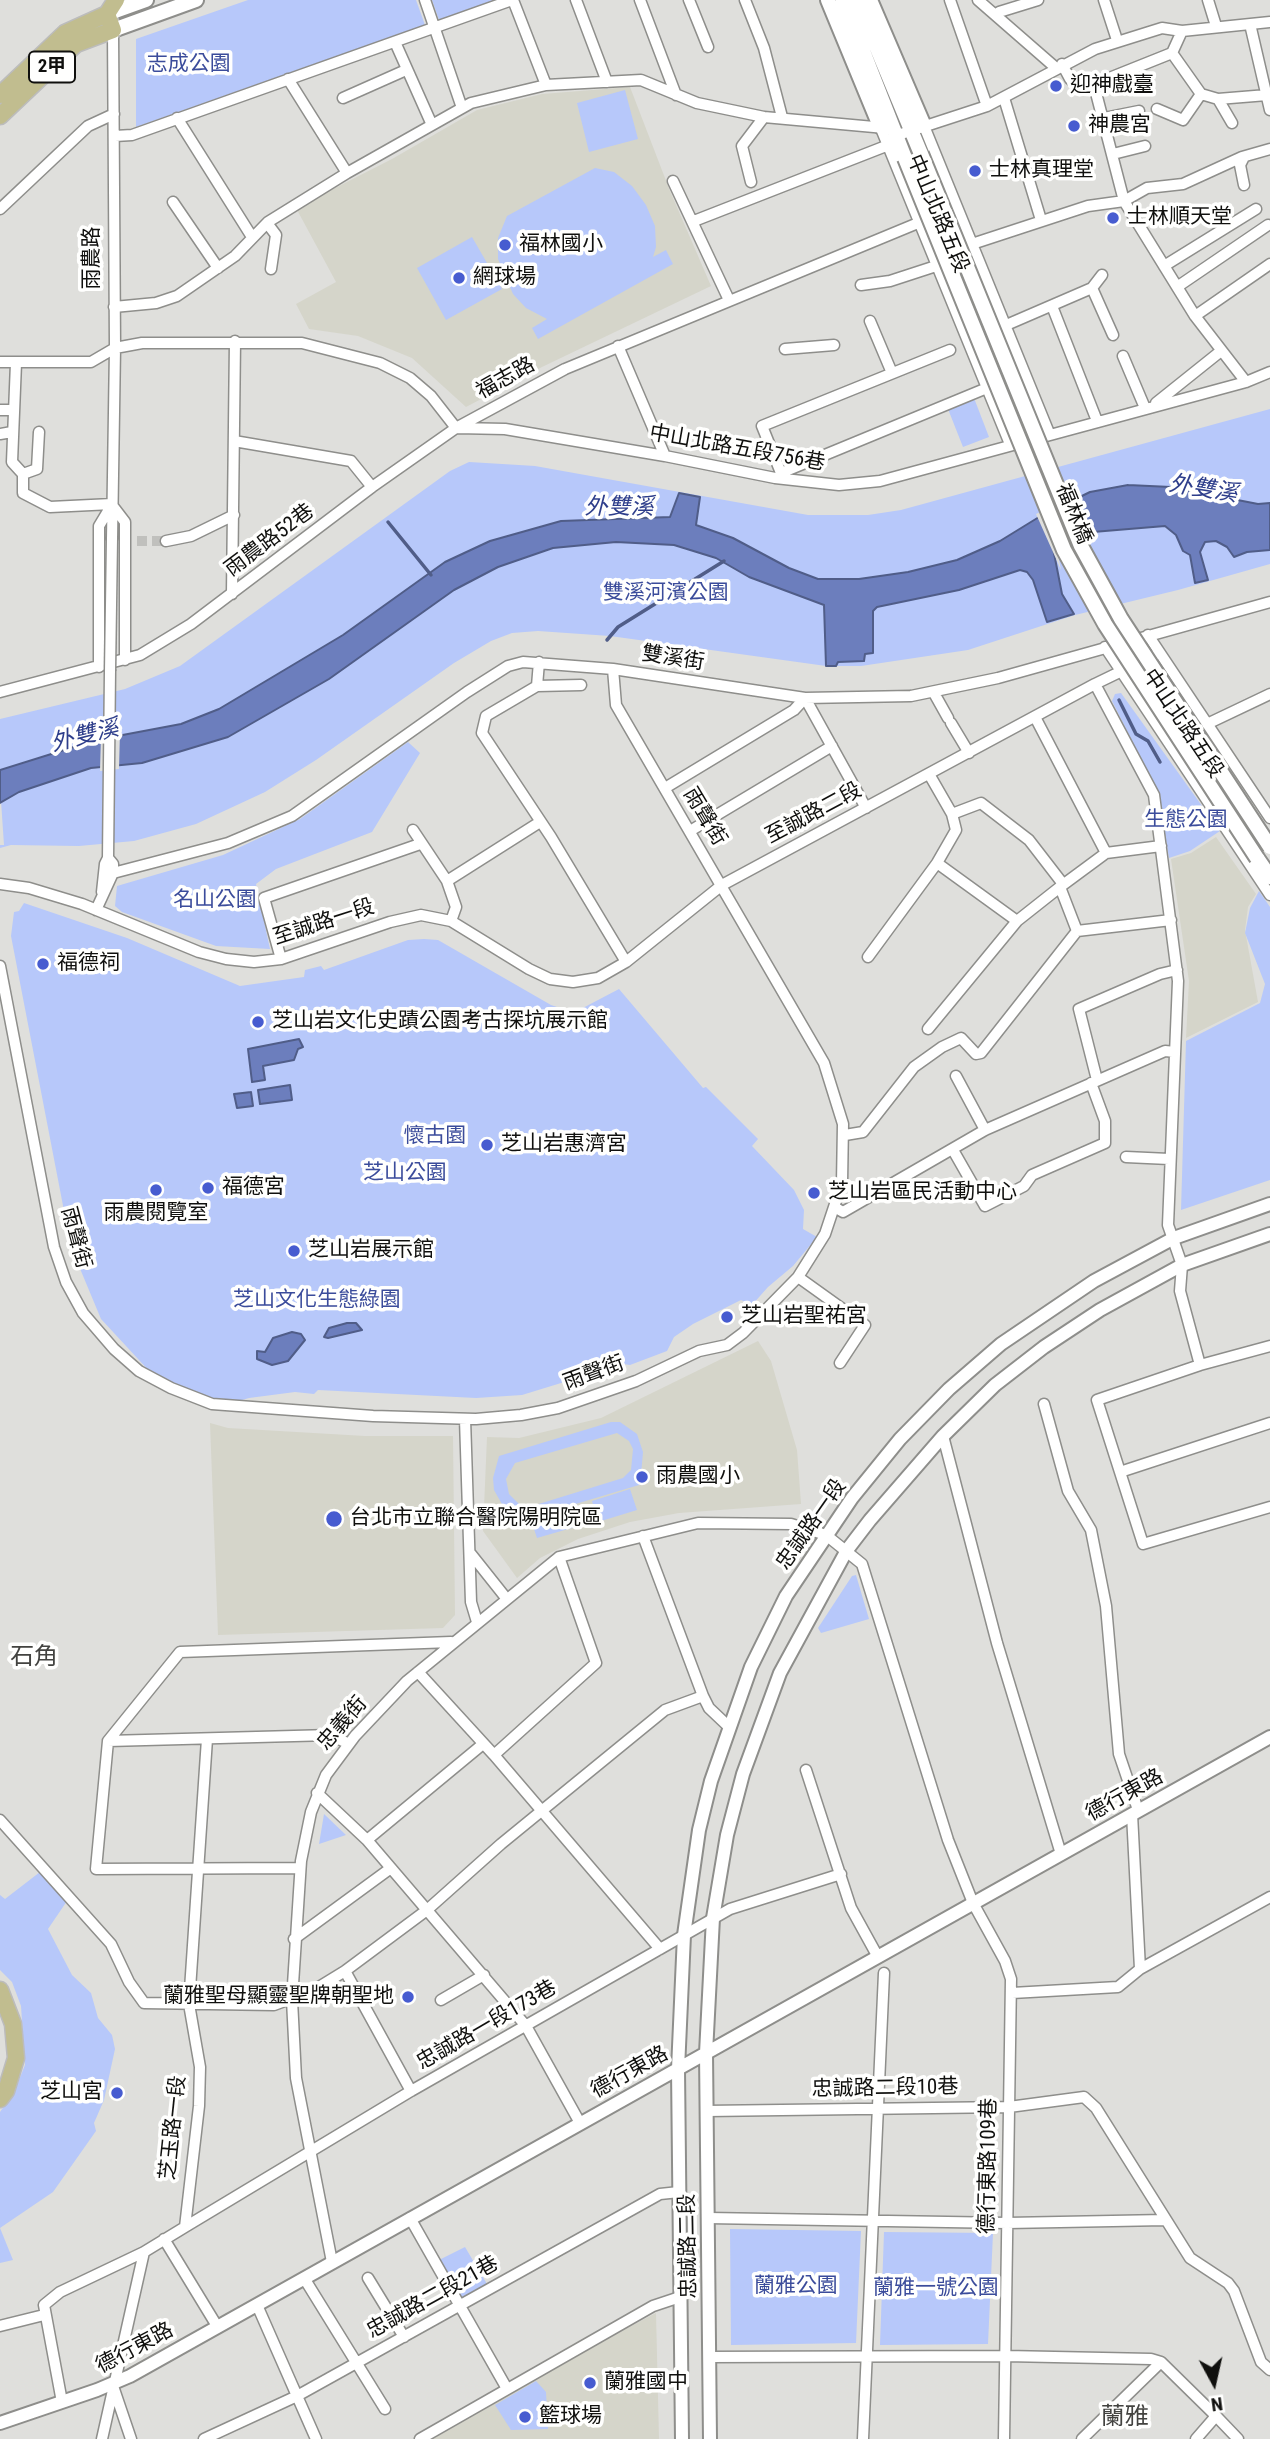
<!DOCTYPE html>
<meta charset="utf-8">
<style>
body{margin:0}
#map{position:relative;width:1270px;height:2439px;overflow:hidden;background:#dfdfdc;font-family:"Roboto Condensed",sans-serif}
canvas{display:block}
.north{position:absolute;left:1179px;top:2348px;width:70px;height:70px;-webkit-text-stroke:5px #fffffe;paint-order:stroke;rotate:172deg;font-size:19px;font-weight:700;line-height:28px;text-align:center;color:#10100e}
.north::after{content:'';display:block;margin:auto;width:24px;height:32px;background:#10100e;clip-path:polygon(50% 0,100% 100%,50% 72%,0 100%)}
</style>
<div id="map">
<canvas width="1270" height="2439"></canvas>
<div class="north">N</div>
</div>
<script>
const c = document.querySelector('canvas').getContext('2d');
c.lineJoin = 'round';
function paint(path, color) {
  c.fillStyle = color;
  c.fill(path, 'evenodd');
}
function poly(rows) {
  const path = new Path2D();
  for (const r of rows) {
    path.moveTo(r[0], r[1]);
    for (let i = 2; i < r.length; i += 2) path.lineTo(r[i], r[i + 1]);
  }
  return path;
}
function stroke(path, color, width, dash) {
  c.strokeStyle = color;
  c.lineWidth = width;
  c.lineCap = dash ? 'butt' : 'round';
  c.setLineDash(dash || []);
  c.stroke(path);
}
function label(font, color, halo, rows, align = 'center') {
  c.font = font + ' "Roboto Condensed","Noto Sans TC",sans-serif';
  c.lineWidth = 7;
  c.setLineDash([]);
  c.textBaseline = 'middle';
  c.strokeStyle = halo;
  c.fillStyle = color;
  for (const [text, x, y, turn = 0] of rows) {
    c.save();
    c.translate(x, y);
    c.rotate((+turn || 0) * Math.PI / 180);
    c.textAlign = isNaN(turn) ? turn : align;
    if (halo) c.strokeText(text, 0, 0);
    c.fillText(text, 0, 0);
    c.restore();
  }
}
const built = poly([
 [630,87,670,191,711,286,542,367,466,407,412,358,358,336,309,329,296,304,336,282,296,208,392,159,477,110,542,94],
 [1216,837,1256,894,1248,907,1245,930,1258,1002,1186,1038,1189,981,1171,859,1191,853],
 [758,1341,771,1361,797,1450,801,1504,679,1513,630,1522,578,1539,540,1558,517,1578,483,1531,487,1437,519,1438,601,1418],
 [210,1423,228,1428,365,1436,453,1436,455,1615,443,1628,218,1635],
 [656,2313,659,2439,428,2439,535,2376]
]);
const green = poly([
 [248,0,416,0,425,25,136,127,136,39],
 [432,0,497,0,439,20],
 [625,90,638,139,589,152,577,103],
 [595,168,614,172,632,186,646,205,655,226,656,247,653,257,666,250,673,264,538,339,532,328,547,319,526,308,513,294,498,259,498,238,507,216],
 [472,237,502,289,446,320,417,268],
 [974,398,989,437,963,447,948,409],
 [1270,409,1270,503,1258,504,1171,487,1128,485,1090,492,1039,517,1000,541,957,560,908,572,859,579,818,579,789,568,733,538,670,517,561,521,445,562,343,635,219,709,181,724,96,740,0,770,0,719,125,689,180,666,450,471,469,462,535,466,808,515,868,515,901,510],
 [1150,525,1165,526,1176,535,1183,551,1190,555,1195,583,1207,580,1200,552,1205,541,1216,541,1247,552,1270,550,1270,564,1178,590,1075,615,968,650,861,666,826,666,610,636,538,631,512,633,491,641,454,663,316,760,265,792,196,824,134,841,79,846,11,845,0,848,0,845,4,845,1,801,19,792,91,768,142,763,228,737,329,679,454,590,498,567,553,548,616,542,674,545,716,558,749,577,824,605,838,662,863,661,873,611,877,607,959,590,1020,570,1027,572,1033,580,1047,622,1074,613,1062,594,1053,547,1093,532],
 [1121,693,1220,831,1190,851,1169,858,1158,793,1112,701,1115,694],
 [408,742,420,753,372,832,276,869,256,884,270,949,216,946,122,912,115,906,117,886,223,855,300,819],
 [1259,891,1270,907,1270,1180,1181,1210,1186,1041,1260,1003,1265,984,1245,933,1250,908],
 [24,903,127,938,240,986,304,977,305,970,321,966,324,970,408,940,424,939,438,940,551,1005,563,1009,579,1010,619,989,703,1088,706,1087,758,1139,752,1146,794,1190,804,1210,803,1229,817,1237,793,1266,768,1287,752,1305,741,1300,693,1324,674,1337,667,1351,630,1365,623,1364,522,1395,476,1398,318,1390,314,1394,295,1392,249,1398,228,1404,187,1389,151,1373,101,1319,71,1247,11,936,14,912,19,911],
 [611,1422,620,1422,637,1434,643,1452,641,1475,647,1474,649,1482,502,1526,500,1517,513,1513,503,1506,494,1490,493,1478,499,1456],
 [617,1433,629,1441,633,1449,631,1470,623,1478,529,1507,522,1507,509,1494,506,1479,515,1463],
 [630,1489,637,1510,598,1522,592,1501],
 [569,1509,575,1527,537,1538,531,1520],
 [856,1575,869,1619,821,1633,818,1628,852,1576],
 [324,1814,346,1835,319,1844],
 [40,1872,67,1901,48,1929,72,1975,91,1993,98,2018,112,2035,115,2049,104,2100,94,2123,96,2131,53,2192,0,2228,13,2260,0,2263,0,2112,14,2092,25,2065,21,2006,12,1982,0,1970,0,1895,5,1899],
 [730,2229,861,2231,856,2343,731,2345],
 [884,2232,993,2233,988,2344,880,2345],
 [465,2247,487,2284,461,2299,439,2260],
 [536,2381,546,2392,548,2429,511,2430,495,2405]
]);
const water = poly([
 [1128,485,1171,487,1258,504,1270,503,1270,550,1247,552,1234,557,1227,547,1216,541,1205,542,1200,552,1208,580,1195,583,1190,555,1183,551,1176,535,1165,526,1093,532,1053,548,1062,594,1074,614,1047,622,1033,580,1027,572,1020,570,959,590,877,607,873,611,873,653,865,654,864,661,838,662,836,666,826,666,824,605,749,577,716,558,674,545,616,542,553,548,498,567,454,590,329,679,228,737,142,763,91,768,19,792,0,803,0,770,96,740,181,724,219,709,343,635,445,562,490,541,561,521,670,517,679,493,700,497,696,525,733,538,789,568,818,579,859,579,908,572,957,560,1000,541,1039,517,1090,492,1128,485],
 [299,1039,303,1047,298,1049,294,1060,263,1066,265,1080,252,1082,248,1049,299,1039],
 [290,1085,292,1100,260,1104,258,1090,290,1085],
 [251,1092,253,1106,237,1108,234,1094,251,1092],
 [347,1323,356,1323,362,1330,328,1338,324,1337,329,1328,347,1323],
 [292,1332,301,1334,305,1340,288,1361,272,1365,257,1359,257,1351,265,1352,273,1338,292,1332]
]);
const pier = poly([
 [1073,497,1090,537,1057,550,1061,570,1036,514],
 [120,732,119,769,100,771,101,735]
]);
const stream = poly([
 [388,522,431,575],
 [607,640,618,627,724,561],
 [1119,700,1136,734,1148,741,1160,762]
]);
const minorTunnel = poly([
 [137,541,166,541]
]);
const minor = poly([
 [425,0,462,108],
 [513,0,546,85],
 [576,0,607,82],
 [640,0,676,95],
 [689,0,708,47],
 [745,0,764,48,782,117],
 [950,0,987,106],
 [978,0,1056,68],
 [1104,0,1116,37],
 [1208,0,1216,26],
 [999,12,1038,0],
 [1250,24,1270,110],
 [395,42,432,125],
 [1172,53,1201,94],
 [1062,64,1070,79,1083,90,1095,89,1124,201,1195,316,1246,382],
 [288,79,347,173],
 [1095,89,1107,79,1172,53,1182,31],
 [343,98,406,70],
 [1004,98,1041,220],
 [1218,99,1232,123],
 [1157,109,1183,120,1201,94,1218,99,1267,95],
 [177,118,252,237],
 [1104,118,1139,111],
 [880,126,1010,444],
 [924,126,1049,433],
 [115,136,132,135,512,0],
 [1113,154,1145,146],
 [1244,157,1240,165,1244,185],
 [673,181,729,300],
 [751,182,742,146,764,117],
 [173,202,218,268],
 [0,209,88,126,114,114],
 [694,221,886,146,898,135,987,106,1095,49,1162,28,1182,31,1270,22],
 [267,223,276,235,271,269],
 [972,244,1088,206,1124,201,1147,188,1183,184,1242,157,1270,149],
 [1164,266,1256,209],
 [861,285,890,281,936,266],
 [1177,287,1268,225],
 [1092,288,1113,335],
 [1052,306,1097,421],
 [114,307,156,303,177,296,235,256,268,222,347,173,471,103,546,85,641,80,697,103,764,117,885,128],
 [1195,316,1270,264],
 [870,321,892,373],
 [1004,326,1092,288,1102,275],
 [618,346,665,456],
 [785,349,834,345],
 [1123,356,1145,408],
 [0,362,91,362,115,348,142,343,302,343,380,363,410,378,431,396,456,428],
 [16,363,12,462,23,474,23,493,50,507,112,504],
 [1156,403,1221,351],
 [0,410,14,410],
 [457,428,505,429,665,456,775,478,839,485,880,481,1246,382,1270,372],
 [0,434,12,432],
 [234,441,351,461,372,487],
 [781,473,762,426,950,350],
 [23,474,37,469,39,432],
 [779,477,781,473,987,388],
 [112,505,125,522,125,660],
 [112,539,115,348,113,30],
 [166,541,191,536,234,515],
 [232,594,235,341],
 [1148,635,1270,818],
 [1105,647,1270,895],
 [539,662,537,686,486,716,482,733,551,837,626,962],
 [99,667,99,526,111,506],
 [1095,684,1154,795,1178,981,1168,1225,1182,1265,1180,1291,1200,1365],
 [537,686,581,685],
 [0,692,140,655,191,624,372,487,456,428,565,369,918,223],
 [934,693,948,718],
 [1035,717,1106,853],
 [951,723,969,753],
 [1207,724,1270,694],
 [665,788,794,710,805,698,866,808],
 [952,814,981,803,1029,840,1063,884],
 [413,830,447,881,456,907,451,921],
 [690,831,832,746],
 [937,863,1017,921],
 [113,873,228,843,292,816,467,692,508,666,523,662,613,669,805,698,911,696,998,678,1270,602],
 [447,881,540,822],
 [0,884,29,888,82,904,199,952,226,959,254,962,281,959,390,922,421,915,451,921,529,969,550,979,573,982,598,978,626,962,722,885,1095,684,1159,653],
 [102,892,105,864,108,858,110,671],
 [96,910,113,873,113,864,108,858],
 [1077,931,1171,920],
 [868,957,937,863,956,830,952,814,929,774],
 [281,959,264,898,420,844],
 [0,966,54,1247,66,1282,83,1313,114,1349,139,1371,171,1388,212,1404,373,1416,476,1419,521,1415,558,1408,636,1381,699,1351,727,1345,743,1333,798,1277,825,1234,842,1183,843,1124,824,1063,616,705,613,669],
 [928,1029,1017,921,1060,887,1106,853,1161,846],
 [956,1076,985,1130],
 [1097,1080,1079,1009,1160,974,1177,970],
 [845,1135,863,1132,914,1067,942,1047,961,1038,976,1054,981,1053,1077,931,1060,887],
 [953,1150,985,1206,1024,1186,1032,1175,1105,1143,1105,1121,1091,1083],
 [1126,1157,1169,1159],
 [836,1208,843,1212,985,1130,1165,1051,1175,1052],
 [798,1277,865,1325,840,1363],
 [1270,1346,1200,1365,1097,1400,1143,1544,1270,1507],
 [1044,1404,1068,1491,1091,1530,1106,1606,1119,1754,1138,1810],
 [465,1419,471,1602,477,1622],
 [943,1436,997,1643,1061,1854],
 [1120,1472,1270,1423],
 [643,1536,703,1696,709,1708,728,1726],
 [471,1554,506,1598],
 [418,1672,494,1755,660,1949],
 [108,1741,331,1735,349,1744],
 [494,1755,596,1663,559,1557],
 [806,1770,851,1908,878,1957],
 [317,1793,367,1840,526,2026,580,2123],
 [1132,1814,1140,1969],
 [0,1820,111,1944,129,1982,144,2003,274,2005,314,1990,345,1971,427,1910,501,1844,665,1710,703,1696],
 [367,1840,483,1744],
 [300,1868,96,1869,108,1741,180,1652,451,1642],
 [294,1939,391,1868],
 [345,1971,411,2091],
 [1012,1993,1118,1987,1140,1969,1270,1897],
 [441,2000,484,1975],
 [706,2111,1009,2107,1084,2097,1096,2108,1190,2258,1228,2283,1234,2291,1261,2362,1270,2370],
 [410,2218,506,2387],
 [708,2218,1007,2223,1165,2220],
 [185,2227,411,2091,730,1909,841,1874],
 [164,2239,217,2326],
 [332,2262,296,2078,292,2000,301,1861,311,1812,326,1775,355,1736,407,1681,559,1557,698,1523,791,1524,826,1535,862,1564,948,1840,973,1903,1005,1961,1011,1979,1004,2439],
 [304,2278,385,2409],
 [368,2278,404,2337],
 [257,2305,316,2439],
 [0,2326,44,2315],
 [709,2357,1006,2356,1151,2359,1161,2362,1216,2416,1196,2439],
 [113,2386,131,2439],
 [62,2402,44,2305,60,2292,144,2252,185,2227,199,2106,200,2067,189,2004,207,1739],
 [1216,2416,1238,2439],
 [102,2439,144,2252],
 [204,2439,297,2396,660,2194,679,2192],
 [420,2439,653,2306,680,2297],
 [863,2439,884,1973],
 [1082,2439,1161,2362]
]);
const tertiary = poly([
 [0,2423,97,2390,130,2376,1270,1737],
 [682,2439,678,2069,684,1935,699,1830,711,1781,751,1667,786,1596,852,1498,900,1439,949,1389,1001,1344,1094,1281,1174,1238,1270,1204],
 [710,2439,706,2053,713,1918,727,1835,743,1774,780,1673,847,1550,870,1520,943,1436,995,1385,1044,1347,1100,1310,1182,1265,1270,1234]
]);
const secondary = poly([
 [828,0,880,126],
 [843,0,905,158],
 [857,0,921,154],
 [870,0,924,126],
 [107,14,146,0],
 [113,30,196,0],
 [1257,858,1270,877]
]);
const primary = poly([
 [0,95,65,33,107,14,116,0],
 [0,116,76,44,113,30,107,14],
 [0,1990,13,2024,16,2058,6,2091,0,2099]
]);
const minorBridge = poly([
 [110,671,112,539]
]);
const secondaryBridge = poly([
 [921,154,1081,546,1121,619,1270,847],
 [905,158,1064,550,1105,624,1257,858]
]);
const markers = [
 [1056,86,7,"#475cd0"],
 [1074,126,7,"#475cd0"],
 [975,171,7,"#475cd0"],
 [1113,218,7,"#475cd0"],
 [505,245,7,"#475cd0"],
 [459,278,7,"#475cd0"],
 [43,964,7,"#475cd0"],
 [258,1022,7,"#475cd0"],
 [487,1145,7,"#475cd0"],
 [208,1188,7,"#475cd0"],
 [156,1190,7,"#475cd0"],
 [814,1193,7,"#475cd0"],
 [294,1251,7,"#475cd0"],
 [727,1317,7,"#475cd0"],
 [642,1477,7,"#475cd0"],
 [334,1519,9,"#475cd0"],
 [408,1997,7,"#475cd0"],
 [117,2093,7,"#475cd0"],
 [590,2383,7,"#475cd0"],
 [525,2417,7,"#475cd0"]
];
const shields = [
 [52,67,46]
];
const shieldNames = [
 ["2甲",52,67]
];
const parkNames = [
 ["志成公園",189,65],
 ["雙溪河濱公園",666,594],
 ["生態公園",1186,821],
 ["名山公園",215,901],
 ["懷古園",435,1137],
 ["芝山公園",405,1174],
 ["芝山文化生態綠園",317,1301],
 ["蘭雅公園",796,2287],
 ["蘭雅一號公園",936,2289]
];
const poiNames = [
 ["迎神戲臺",1070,86],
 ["神農宮",1088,126],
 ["士林真理堂",989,171],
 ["士林順天堂",1127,218],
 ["福林國小",519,245],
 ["網球場",473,278],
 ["福德祠",57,964],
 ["芝山岩文化史蹟公園考古探坑展示館",272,1022],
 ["芝山岩惠濟宮",501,1145],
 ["福德宮",222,1188],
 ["芝山岩區民活動中心",828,1193],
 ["雨農閱覽室",156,1214,"center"],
 ["芝山岩展示館",308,1251],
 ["芝山岩聖祐宮",741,1317],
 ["雨農國小",656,1477],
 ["台北市立聯合醫院陽明院區",350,1519],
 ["蘭雅聖母顯靈聖牌朝聖地",394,1997,"right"],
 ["芝山宮",103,2093,"right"],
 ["蘭雅國中",604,2383],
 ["籃球場",539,2417]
];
const streetNames = [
 ["中山北路五段",937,214,67],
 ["雨農路",93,258,-90],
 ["福志路",506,379,-29],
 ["中山北路五段756巷",737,449,10],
 ["福林橋",1073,514,68],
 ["雨農路52巷",270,541,-37],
 ["雙溪街",673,659,9],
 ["中山北路五段",1182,724,56],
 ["至誠路二段",814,814,-28],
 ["雨聲街",704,817,59],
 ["至誠路一段",324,923,-18],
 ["雨聲街",75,1238,75],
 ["雨聲街",594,1374,-20],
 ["忠誠路一段",812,1525,-55],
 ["忠義街",343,1724,-49],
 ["德行東路",1125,1796,-29],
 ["忠誠路一段173巷",487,2026,-30],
 ["德行東路",630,2073,-29],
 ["忠誠路二段10巷",885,2089,-1],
 ["芝玉路一段",174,2128,-84],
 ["德行東路109巷",989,2166,-89],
 ["忠誠路二段",689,2246,-91],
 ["忠誠路二段21巷",433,2298,-29],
 ["德行東路",135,2349,-28]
];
const waterNames = [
 ["外雙溪",1203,490,9],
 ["外雙溪",619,508],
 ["外雙溪",85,737,-14]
];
const quarterNames = [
 ["石角",34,1658],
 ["蘭雅",1125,2418]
];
paint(built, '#d5d5ca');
paint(green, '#b7c8fa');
paint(water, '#6c7ebd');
stroke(water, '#505d88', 2);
paint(pier, '#dfdfdc');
stroke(stream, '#505d88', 3.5);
stroke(minorTunnel, '#c0c0bd', 10, [10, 5]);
stroke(minor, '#8e8e8b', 13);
stroke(tertiary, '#8e8e8b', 16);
stroke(secondary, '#8e8e8b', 18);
stroke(primary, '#bcbcbc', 19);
stroke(minor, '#fff', 10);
stroke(tertiary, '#fff', 12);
stroke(secondary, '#fff', 14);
stroke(primary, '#c1bd8f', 16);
stroke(minorBridge, '#8e8e8b', 13, []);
stroke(secondaryBridge, '#8e8e8b', 18, []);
stroke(minorBridge, '#fff', 10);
stroke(secondaryBridge, '#fff', 14);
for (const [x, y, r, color] of markers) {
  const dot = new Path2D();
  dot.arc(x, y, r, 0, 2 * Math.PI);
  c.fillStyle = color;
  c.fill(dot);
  stroke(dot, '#fffffe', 2.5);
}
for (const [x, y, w] of shields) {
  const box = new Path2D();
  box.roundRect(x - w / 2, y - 15.5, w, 31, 5);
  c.fillStyle = '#fffffe';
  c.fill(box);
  stroke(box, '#10100e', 2);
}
label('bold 19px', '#10100e', null, shieldNames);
label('21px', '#3b4c9b', '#fffffe', parkNames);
label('21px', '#10100e', '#fffffe', poiNames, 'left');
label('21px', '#10100e', '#fffffe', streetNames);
label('italic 23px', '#2e3e8b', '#fffffe', waterNames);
label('24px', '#434340', '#fffffe', quarterNames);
</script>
